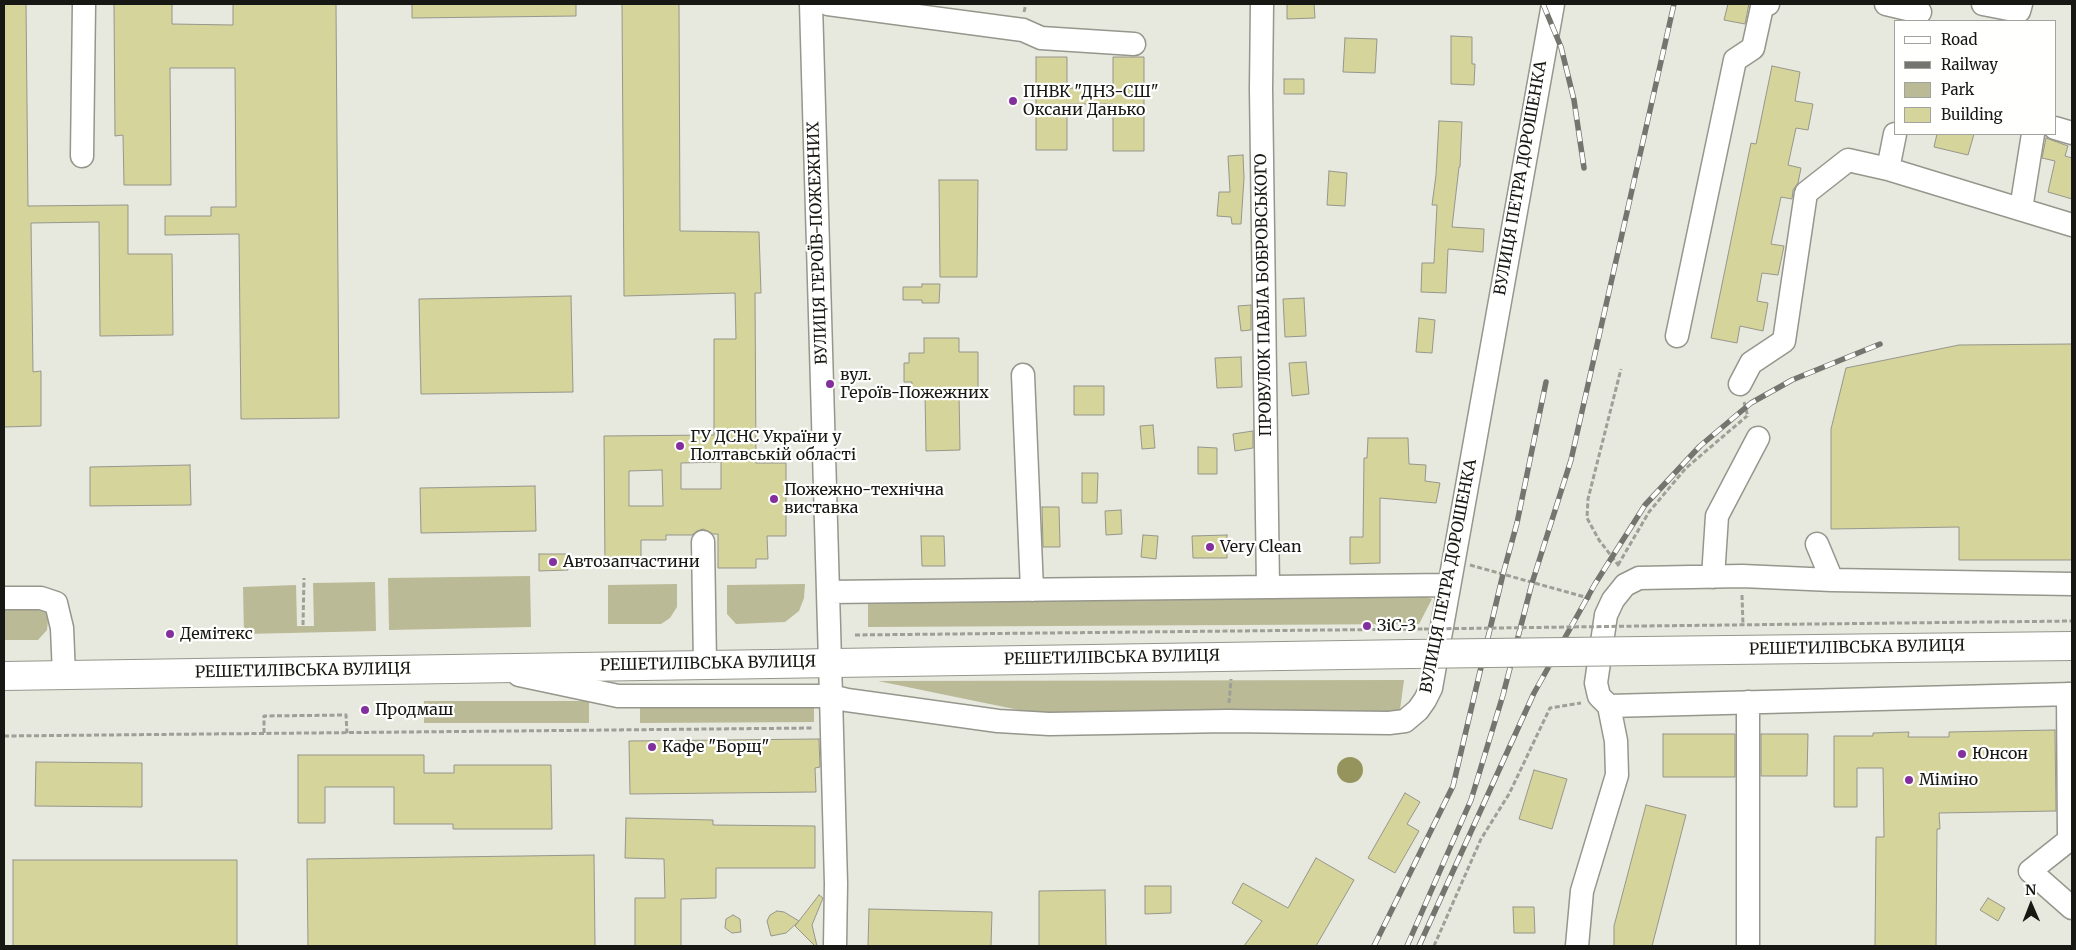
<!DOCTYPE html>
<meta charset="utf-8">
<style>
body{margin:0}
#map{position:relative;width:2076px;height:950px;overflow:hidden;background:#e7e8de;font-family:Merriweather,serif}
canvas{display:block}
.frame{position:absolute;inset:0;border:5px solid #171714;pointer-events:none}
.legend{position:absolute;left:1894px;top:20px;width:162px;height:115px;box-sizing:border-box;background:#fffffe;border:1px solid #a2a2a0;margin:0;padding:6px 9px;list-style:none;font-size:15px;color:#171714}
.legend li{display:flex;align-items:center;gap:10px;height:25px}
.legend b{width:25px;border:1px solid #a2a2a0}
.north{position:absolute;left:2006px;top:880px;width:50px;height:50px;-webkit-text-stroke:4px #fffffe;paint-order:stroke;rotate:359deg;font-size:14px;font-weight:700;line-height:20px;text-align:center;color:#171714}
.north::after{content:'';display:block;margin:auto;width:18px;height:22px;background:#171714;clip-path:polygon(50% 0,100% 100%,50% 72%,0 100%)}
</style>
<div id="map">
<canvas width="2076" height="950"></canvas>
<div class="frame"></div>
<ul class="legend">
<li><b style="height:6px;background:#fff"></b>Road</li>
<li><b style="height:6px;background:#75756f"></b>Railway</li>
<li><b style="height:14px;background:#baba96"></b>Park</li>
<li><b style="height:14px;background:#d5d49a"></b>Building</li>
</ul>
<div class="north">N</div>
</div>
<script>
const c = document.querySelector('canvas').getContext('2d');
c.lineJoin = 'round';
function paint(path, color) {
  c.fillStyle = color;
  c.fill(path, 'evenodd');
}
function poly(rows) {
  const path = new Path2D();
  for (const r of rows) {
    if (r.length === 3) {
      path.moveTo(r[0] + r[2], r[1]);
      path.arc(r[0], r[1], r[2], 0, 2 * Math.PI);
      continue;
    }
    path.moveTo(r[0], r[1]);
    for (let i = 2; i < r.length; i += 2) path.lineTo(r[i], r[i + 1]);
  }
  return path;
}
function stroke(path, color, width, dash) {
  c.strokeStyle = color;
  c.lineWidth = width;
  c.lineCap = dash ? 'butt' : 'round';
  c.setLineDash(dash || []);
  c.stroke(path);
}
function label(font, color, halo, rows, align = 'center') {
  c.font = font + ' Merriweather,serif';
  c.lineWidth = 4.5;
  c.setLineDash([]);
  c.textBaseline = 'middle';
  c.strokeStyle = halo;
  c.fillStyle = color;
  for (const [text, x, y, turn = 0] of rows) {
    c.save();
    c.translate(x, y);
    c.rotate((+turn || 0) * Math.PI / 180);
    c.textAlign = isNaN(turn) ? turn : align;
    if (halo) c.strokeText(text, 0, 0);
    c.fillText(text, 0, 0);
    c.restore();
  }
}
const green = poly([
 [530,576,531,627,389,630,388,578],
 [375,582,376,631,244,634,243,587,296,585,297,626,314,626,313,583],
 [677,584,677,607,670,618,661,624,608,624,608,585],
 [805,584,804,598,799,611,785,622,736,624,727,614,727,585],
 [1422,595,1432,599,1419,624,868,627,868,596],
 [4,606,39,606,45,611,48,620,47,630,38,640,4,640],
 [1404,680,1400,710,1394,715,1048,716,878,681],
 [424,701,589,701,589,723,424,723],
 [814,701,814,722,640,723,640,703]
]);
const water = poly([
 [1350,770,13]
]);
const building = poly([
 [4,4,26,4,28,206,128,205,128,254,172,254,173,335,100,336,99,222,31,223,33,372,41,371,41,426,4,427,4,4],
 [114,4,172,4,172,24,233,25,233,4,336,4,339,418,241,419,239,234,165,235,165,216,211,216,211,207,236,207,235,68,170,68,171,185,124,185,123,135,115,136,114,4],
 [412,4,576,4,576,16,412,18,412,4],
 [622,4,679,4,680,231,759,232,761,293,755,293,756,463,786,463,786,536,767,536,768,559,756,559,756,568,718,568,718,534,713,534,703,529,697,531,692,535,666,535,666,540,641,540,641,566,605,566,604,436,714,435,714,339,736,339,735,293,624,296,622,4],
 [721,462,721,489,681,489,681,463,721,462],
 [662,470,663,506,629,506,629,471,662,470],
 [1287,4,1314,4,1315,18,1287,19,1287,4],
 [1728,4,1749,4,1745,24,1724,20,1728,4],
 [1451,36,1472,37,1472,64,1475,64,1474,85,1451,84,1451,36],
 [1345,38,1377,39,1375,73,1343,72,1345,38],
 [1036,57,1067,57,1067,88,1113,88,1113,57,1144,57,1144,151,1113,151,1113,104,1067,104,1067,150,1036,150,1036,57],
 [1772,66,1800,72,1795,101,1813,104,1808,130,1796,128,1788,165,1801,168,1798,183,1793,190,1792,199,1781,197,1771,244,1784,246,1778,275,1762,273,1757,301,1768,303,1763,331,1740,326,1737,343,1711,338,1751,143,1756,144,1772,66],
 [1284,79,1304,79,1304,94,1284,94,1284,79],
 [1439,121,1462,122,1460,167,1459,167,1452,227,1484,229,1483,252,1448,249,1446,293,1421,292,1422,263,1434,263,1437,205,1432,205,1436,175,1439,121],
 [1937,134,1974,134,1968,155,1934,147,1937,134],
 [2046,138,2068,146,2065,156,2072,158,2072,199,2048,192,2055,161,2042,158,2046,138],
 [1243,155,1244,178,1241,224,1232,224,1231,217,1217,216,1219,192,1230,192,1228,156,1243,155],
 [1329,171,1347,173,1345,206,1327,205,1329,171],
 [939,180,978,180,977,277,940,277,939,180],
 [922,284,940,284,939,303,922,303,922,300,903,300,903,287,922,287,922,284],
 [571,296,573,392,421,394,419,299,571,296],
 [1304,298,1306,336,1285,337,1283,299,1304,298],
 [1251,305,1251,330,1241,331,1238,306,1251,305],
 [1419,318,1435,320,1432,353,1416,352,1419,318],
 [924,338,959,338,959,352,978,352,978,392,959,393,960,450,926,451,925,392,912,392,912,382,904,382,904,363,909,363,909,353,924,353,924,338],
 [2072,344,2072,560,1959,560,1959,527,1831,529,1831,429,1846,368,1959,345,2072,344],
 [1241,357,1242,387,1217,388,1215,358,1241,357],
 [1306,362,1309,394,1292,396,1289,363,1306,362],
 [1074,386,1104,386,1104,415,1074,415,1074,386],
 [1153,425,1155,448,1142,449,1140,426,1153,425],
 [1253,431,1253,448,1235,451,1233,434,1253,431],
 [1368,438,1408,438,1409,464,1426,465,1425,481,1440,483,1436,503,1380,498,1380,563,1350,564,1350,537,1363,537,1364,458,1367,458,1368,438],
 [1198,447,1217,448,1217,474,1198,474,1198,447],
 [190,465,191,505,90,506,90,467,190,465],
 [1082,473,1098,473,1097,503,1082,503,1082,473],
 [535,486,536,531,421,533,420,488,535,486],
 [1042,507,1059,507,1060,547,1043,547,1042,507],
 [1121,510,1122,534,1106,535,1105,511,1121,510],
 [1143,535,1158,536,1156,559,1141,557,1143,535],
 [1227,535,1227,558,1193,558,1192,536,1227,535],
 [921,536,944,536,945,566,922,566,921,536],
 [539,554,568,554,568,570,539,571,539,554],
 [2055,730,2056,811,1939,813,1940,829,1937,829,1936,946,1875,946,1876,837,1884,837,1883,768,1857,768,1857,807,1834,807,1834,736,1873,736,1873,733,1909,732,1908,737,1949,737,1949,732,2055,730],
 [1663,734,1735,734,1735,777,1663,777,1663,734],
 [1761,734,1808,734,1807,776,1761,776,1761,734],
 [819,739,820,767,815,768,816,792,630,794,629,741,819,739],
 [298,755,424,755,424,773,454,773,454,765,551,765,552,829,453,829,453,824,394,824,394,787,325,787,325,823,298,823,298,755],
 [36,762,142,763,142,807,35,806,36,762],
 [1534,770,1567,779,1552,829,1519,819,1534,770],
 [1405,793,1420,802,1407,824,1419,831,1395,873,1368,858,1405,793],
 [1646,805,1686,815,1652,946,1614,946,1614,926,1646,805],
 [626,818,713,820,713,825,815,826,815,868,716,868,716,898,681,899,681,946,635,946,635,898,665,898,664,859,625,858,626,818],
 [594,855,595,946,308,946,307,859,594,855],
 [1316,858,1354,880,1316,946,1244,946,1262,921,1232,903,1243,883,1288,908,1316,858],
 [13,860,237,860,237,946,13,946,13,860],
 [1145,886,1171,886,1171,913,1145,914,1145,886],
 [1105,890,1106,946,1039,946,1039,891,1105,890],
 [819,895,823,898,812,925,817,946,815,946,795,926,819,895],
 [1988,898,2005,908,1998,921,1980,910,1988,898],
 [1513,907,1534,907,1535,933,1514,933,1513,907],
 [869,909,992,912,991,946,868,946,869,909],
 [777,911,784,912,799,921,786,933,771,936,767,921,770,915,777,911],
 [733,915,740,919,741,932,732,933,725,928,726,919,733,915]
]);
const path = poly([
 [1024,12,1026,4],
 [1744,402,1748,417],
 [1470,565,1592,599],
 [1618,565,1649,512,1686,468,1747,416],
 [1619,566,1599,540,1587,518,1588,499,1621,369],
 [1742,595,1743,625],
 [303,625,304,578],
 [1642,626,2072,621],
 [855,635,1424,629],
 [1229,703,1231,679],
 [264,733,264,716,346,715,347,733],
 [4,736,813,728],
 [1434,946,1481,839,1509,794,1550,708,1581,703]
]);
const minor = poly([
 [811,4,831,696,836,884,835,946],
 [828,4,1023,30,1041,38,1134,44],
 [1262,4,1261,89,1268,587],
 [1886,4,1920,12],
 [1983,4,2019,11,2021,4],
 [2055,128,2072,133],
 [1895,134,1888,169,2072,225],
 [82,156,84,4],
 [2021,209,2033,134],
 [1677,336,1735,60,1753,48,1762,7,1768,4],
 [1023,375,1032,590],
 [1740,384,1751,363,1784,341,1806,193,1848,160,1888,169],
 [703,542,705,664],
 [1817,544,1832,580],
 [1713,577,1717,516,1758,438],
 [2072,584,1832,580,1742,576,1639,578,1625,585,1613,600,1606,615,1596,683,1599,696,1609,706,2072,694],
 [828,592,1449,585],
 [4,598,41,598,56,603,62,628,64,675],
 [519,675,618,696,831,696,847,700,998,721,1049,724,1228,721,1389,723,1405,721,1418,710,1425,700,1431,688,1553,4],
 [2068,694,2069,840,2030,871,2072,908],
 [1748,702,1748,946],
 [1577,946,1582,891,1617,775,1616,741,1609,706]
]);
const major = poly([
 [1643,651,2072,646],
 [4,676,1411,654]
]);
const rail = poly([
 [1543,4,1561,47,1574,100,1584,168],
 [1374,946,1453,786,1503,574,1517,523,1546,382],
 [1407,946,1471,800,1503,695,1532,583,1571,460,1674,4],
 [1419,946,1534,693,1595,584,1645,505,1700,446,1751,403,1792,380,1880,344]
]);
const pathBridge = poly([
 [1424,629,1642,626]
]);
const majorBridge = poly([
 [1411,654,1643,651]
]);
const markers = [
 [1013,101,5,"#832f9e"],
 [830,384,5,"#832f9e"],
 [680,446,5,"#832f9e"],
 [774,499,5,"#832f9e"],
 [1210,547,5,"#832f9e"],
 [553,562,5,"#832f9e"],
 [1367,626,5,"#832f9e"],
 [170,634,5,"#832f9e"],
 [365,710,5,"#832f9e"],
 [652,747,5,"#832f9e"],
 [1962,754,5,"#832f9e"],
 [1909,780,5,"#832f9e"]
];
const poiNames = [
 ["ПНВК \"ДНЗ-СШ\"",1023,92],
 ["Оксани Данько",1023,110],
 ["вул.",840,375],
 ["Героїв-Пожежних",840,393],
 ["ГУ ДСНС України у",690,437],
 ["Полтавській області",690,455],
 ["Пожежно-технічна",784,490],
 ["виставка",784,508],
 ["Very Clean",1220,547],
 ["Автозапчастини",563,562],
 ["ЗіС-3",1377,626],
 ["Демітекс",180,634],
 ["Продмаш",375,710],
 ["Кафе \"Борщ\"",662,747],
 ["Юнсон",1972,754],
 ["Міміно",1919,780]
];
const streetNames = [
 ["ВУЛИЦЯ ПЕТРА ДОРОШЕНКА",1521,178,-80],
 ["ВУЛИЦЯ ГЕРОЇВ-ПОЖЕЖНИХ",818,243,-92],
 ["ПРОВУЛОК ПАВЛА БОБРОВСЬКОГО",1264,295,-91],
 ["ВУЛИЦЯ ПЕТРА ДОРОШЕНКА",1449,576,-79],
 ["РЕШЕТИЛІВСЬКА ВУЛИЦЯ",1857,648,-1],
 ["РЕШЕТИЛІВСЬКА ВУЛИЦЯ",1112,658,-1],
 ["РЕШЕТИЛІВСЬКА ВУЛИЦЯ",708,664,-1],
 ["РЕШЕТИЛІВСЬКА ВУЛИЦЯ",303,671,-1]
];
paint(green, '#baba96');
paint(water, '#96945d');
paint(building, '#d5d49a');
stroke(building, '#96968c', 1);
stroke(minor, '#96968c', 25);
stroke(major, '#96968c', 30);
stroke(path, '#9e9f97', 3, [5, 2.5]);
stroke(minor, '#fff', 22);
stroke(major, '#fff', 28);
stroke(rail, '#75756f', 5.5);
stroke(rail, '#fffffe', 4, [11]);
stroke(majorBridge, '#96968c', 30, []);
stroke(pathBridge, '#9e9f97', 3, [5, 2.5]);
stroke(majorBridge, '#fff', 28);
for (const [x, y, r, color] of markers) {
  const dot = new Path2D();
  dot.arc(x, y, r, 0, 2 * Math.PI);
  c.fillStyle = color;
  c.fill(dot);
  stroke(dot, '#fffffe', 2);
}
label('16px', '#171714', '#fffffe', poiNames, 'left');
label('16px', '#171714', '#fffffe', streetNames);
</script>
